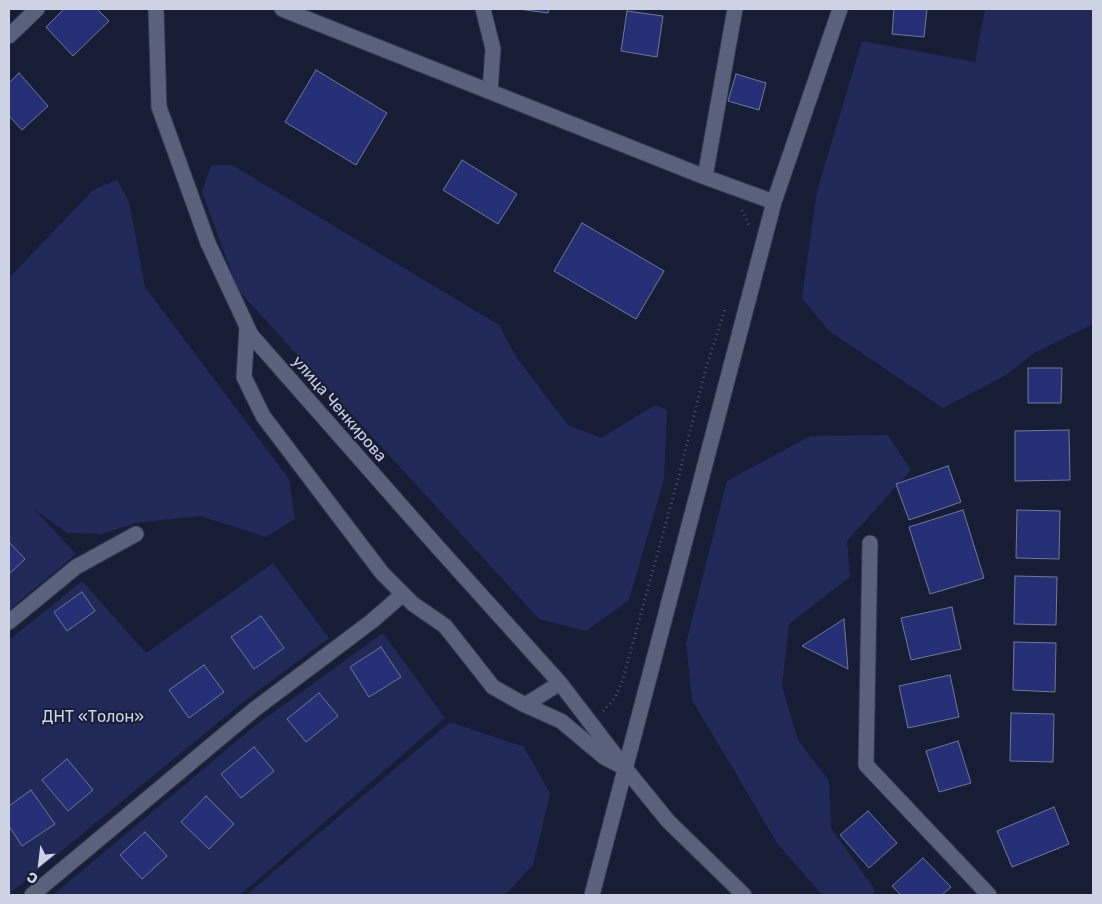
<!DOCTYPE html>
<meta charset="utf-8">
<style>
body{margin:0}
#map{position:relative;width:1102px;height:904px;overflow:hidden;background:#171d35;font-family:Rubik,sans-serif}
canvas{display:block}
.frame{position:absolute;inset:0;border:10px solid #ced3e3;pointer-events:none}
.north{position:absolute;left:15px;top:839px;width:50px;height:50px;-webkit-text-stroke:4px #171d35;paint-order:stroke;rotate:209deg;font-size:14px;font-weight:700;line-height:20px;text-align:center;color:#ced3e3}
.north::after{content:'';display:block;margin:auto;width:18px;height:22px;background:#ced3e3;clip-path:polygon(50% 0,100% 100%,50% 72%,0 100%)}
</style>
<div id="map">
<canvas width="1102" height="904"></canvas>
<div class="frame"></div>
<div class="north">С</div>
</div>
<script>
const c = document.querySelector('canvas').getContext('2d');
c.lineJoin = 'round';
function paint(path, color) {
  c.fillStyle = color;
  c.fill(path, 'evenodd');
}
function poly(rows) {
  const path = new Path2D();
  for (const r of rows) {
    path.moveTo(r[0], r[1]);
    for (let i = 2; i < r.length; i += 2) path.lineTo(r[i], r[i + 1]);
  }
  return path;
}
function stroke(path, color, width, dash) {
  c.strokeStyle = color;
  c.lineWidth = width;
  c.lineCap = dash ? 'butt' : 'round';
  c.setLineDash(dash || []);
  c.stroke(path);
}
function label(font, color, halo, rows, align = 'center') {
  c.font = font + ' Rubik,sans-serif';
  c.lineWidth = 4;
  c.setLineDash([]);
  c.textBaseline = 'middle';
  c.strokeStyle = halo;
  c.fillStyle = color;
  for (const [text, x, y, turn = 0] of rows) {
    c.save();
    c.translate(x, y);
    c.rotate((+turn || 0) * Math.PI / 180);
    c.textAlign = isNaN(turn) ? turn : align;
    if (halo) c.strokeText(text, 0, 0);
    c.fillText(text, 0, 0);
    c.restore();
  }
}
const green = poly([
 [985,9,1093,9,1093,324,1034,353,1006,375,943,408,829,331,802,298,817,191,862,41,975,62],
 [211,165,232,165,499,325,516,357,568,425,601,438,655,405,667,409,664,479,629,600,586,631,539,619,238,290,202,192],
 [117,180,129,201,145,287,289,479,295,519,266,537,200,516,136,523,101,534,67,533,35,510,76,554,9,610,9,278,93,190],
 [888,435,911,470,847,541,850,577,789,624,782,686,798,740,829,781,831,828,873,887,875,895,822,895,777,843,692,700,686,643,727,481,810,436],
 [273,563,329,638,243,702,9,894,9,640,82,581,146,653],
 [383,633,445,718,240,895,53,895,256,725],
 [450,722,524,747,550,793,533,865,505,895,246,895]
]);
const building = poly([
 [64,9,97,9,109,21,73,56,46,27,64,9],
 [518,9,549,9,548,13,518,9],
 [894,9,927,9,924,37,892,34,894,9],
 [627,11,663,16,657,57,621,51,627,11],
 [316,70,387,113,356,165,285,122,316,70],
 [19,73,48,106,22,130,9,116,9,83,19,73],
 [736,74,766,83,759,110,728,101,736,74],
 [462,160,517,194,498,224,443,190,462,160],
 [582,223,664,271,636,319,554,271,582,223],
 [1028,368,1062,368,1061,403,1028,403,1028,368],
 [1069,430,1070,480,1015,481,1015,431,1069,430],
 [948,466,961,502,909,520,896,484,948,466],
 [963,510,984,578,930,594,909,527,963,510],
 [1017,510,1060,511,1059,559,1016,558,1017,510],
 [9,542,25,559,9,574,9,542],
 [1015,576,1057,577,1056,625,1014,624,1015,576],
 [82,592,95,611,67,631,54,612,82,592],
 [952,607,961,649,911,660,901,618,952,607],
 [261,616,284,648,254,669,231,637,261,616],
 [844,619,848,669,802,646,844,619],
 [1014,642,1056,643,1055,692,1013,690,1014,642],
 [381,647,401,677,369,697,350,667,381,647],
 [204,665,224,692,189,718,169,690,204,665],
 [950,675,959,717,908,728,899,686,950,675],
 [319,693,338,716,306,742,287,719,319,693],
 [1011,713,1054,714,1053,762,1010,761,1011,713],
 [958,741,971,783,939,792,926,751,958,741],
 [254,747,274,771,241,798,221,774,254,747],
 [67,759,93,790,68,811,42,780,67,759],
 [31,790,55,824,22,846,9,826,9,806,31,790],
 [206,796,234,824,209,849,181,822,206,796],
 [1054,807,1069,844,1012,867,997,831,1054,807],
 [868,811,897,843,869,868,840,835,868,811],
 [145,832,167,856,142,879,120,855,145,832],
 [923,858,951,887,942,895,901,895,892,886,923,858]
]);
const path = poly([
 [742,210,749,225],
 [603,711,615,698,623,679,678,479,706,368,725,309]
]);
const minor = poly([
 [156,9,159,107,208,243,251,335,434,543,560,683,625,768],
 [282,9,705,177,774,202],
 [483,9,493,49,490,91],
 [9,36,37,9],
 [705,177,735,9],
 [247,327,244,377,263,416,382,573,413,604,445,626,493,687,525,705,561,721,604,757,625,768,668,821,744,895],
 [870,543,866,765,989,895],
 [9,622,76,567,136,534],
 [525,705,560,683],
 [32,895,255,709,372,621,403,594],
 [592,895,774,202,840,9]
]);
const streetNames = [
 ["улица Ченкирова",339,409,49]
];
const parkNames = [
 ["ДНТ «Толон»",93,717]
];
paint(green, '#202958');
paint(building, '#252f76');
stroke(building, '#717996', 1);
stroke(minor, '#34374b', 17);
stroke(path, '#50556b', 3, [1, 4]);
stroke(minor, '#59617d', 15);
label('16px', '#ced3e3', '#171d35', streetNames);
label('16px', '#cfd6eb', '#171d35', parkNames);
</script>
